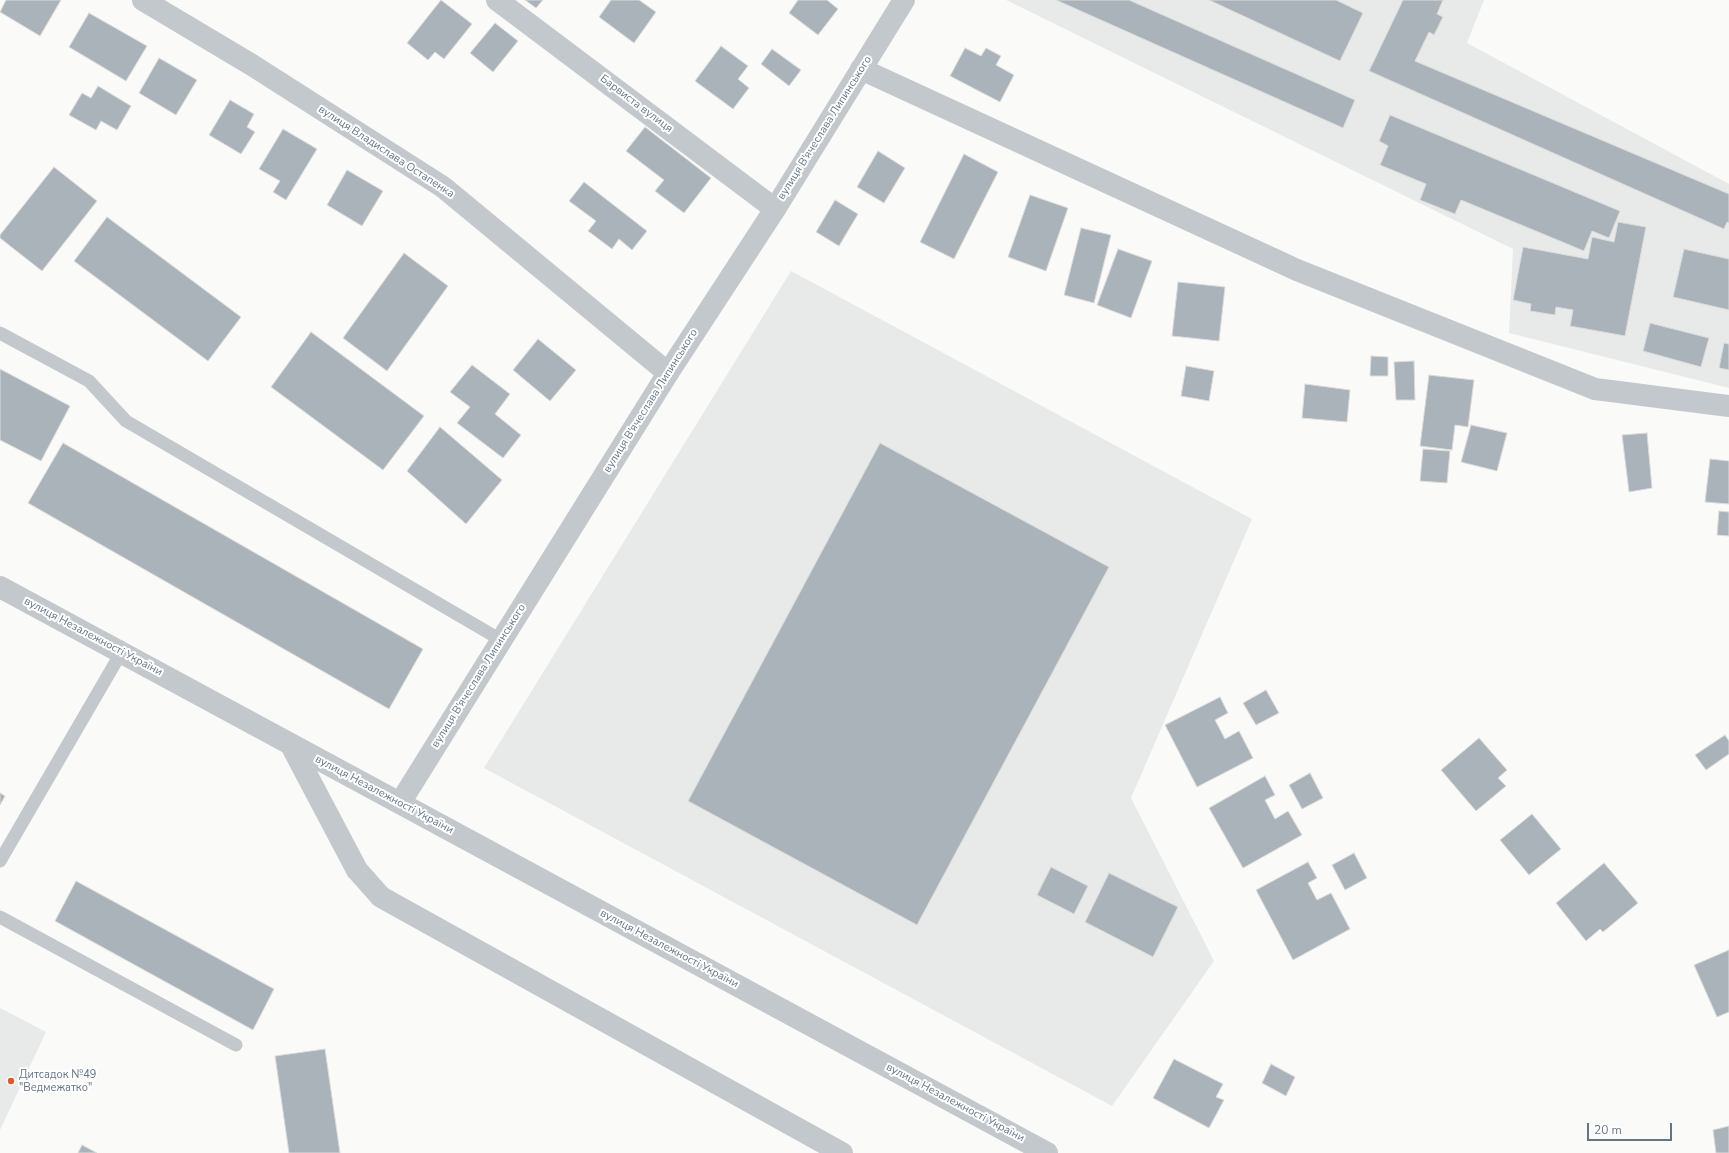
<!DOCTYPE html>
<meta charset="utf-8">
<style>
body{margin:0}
#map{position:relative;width:1729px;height:1153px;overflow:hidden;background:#fafaf8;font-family:"Nunito Sans",sans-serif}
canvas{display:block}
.scale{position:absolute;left:1587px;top:1123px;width:85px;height:18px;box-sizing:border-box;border:2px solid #657683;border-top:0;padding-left:5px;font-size:12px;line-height:14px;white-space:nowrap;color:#657683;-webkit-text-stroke:3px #fff;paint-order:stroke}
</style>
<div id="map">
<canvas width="1729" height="1153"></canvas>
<div class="scale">20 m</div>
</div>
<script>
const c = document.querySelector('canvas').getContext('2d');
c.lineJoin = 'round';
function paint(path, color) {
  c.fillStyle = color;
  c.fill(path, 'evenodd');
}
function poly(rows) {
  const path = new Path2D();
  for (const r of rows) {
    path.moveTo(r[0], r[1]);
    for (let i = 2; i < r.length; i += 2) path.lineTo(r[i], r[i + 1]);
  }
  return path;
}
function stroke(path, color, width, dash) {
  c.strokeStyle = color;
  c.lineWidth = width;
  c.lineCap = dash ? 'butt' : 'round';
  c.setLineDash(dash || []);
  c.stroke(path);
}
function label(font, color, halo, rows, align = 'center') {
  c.font = font + ' "Nunito Sans",sans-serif';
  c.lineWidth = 4;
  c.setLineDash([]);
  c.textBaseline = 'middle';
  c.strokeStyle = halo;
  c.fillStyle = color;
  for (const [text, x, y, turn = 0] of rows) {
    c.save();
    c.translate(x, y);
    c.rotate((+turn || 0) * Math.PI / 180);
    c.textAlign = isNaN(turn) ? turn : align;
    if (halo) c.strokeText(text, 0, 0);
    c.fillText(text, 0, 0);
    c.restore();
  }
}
const built = poly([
 [1006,0,1484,0,1467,43,1729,184,1729,388,1509,333,1513,249],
 [791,271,1252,519,1131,798,1214,961,1112,1106,484,768],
 [0,1008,46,1032,0,1130]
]);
const building = poly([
 [6,0,61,0,40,36,0,12,6,0],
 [441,0,472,24,444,59,435,52,428,60,407,43,441,0],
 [525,0,543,0,536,8,525,0],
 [611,0,639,0,656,12,634,43,599,17,611,0],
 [798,0,827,0,838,9,818,35,789,13,798,0],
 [1056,0,1129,0,1355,100,1343,128,1056,0],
 [1209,0,1336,0,1363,13,1340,61,1209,0],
 [1403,0,1443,0,1437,14,1443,17,1434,35,1429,32,1415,61,1729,194,1729,223,1727,222,1724,229,1369,71,1403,0],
 [89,13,147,46,126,81,69,47,89,13],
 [495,23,518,41,493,72,470,53,495,23],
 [721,46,748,66,738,79,749,88,733,109,695,81,721,46],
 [965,48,981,56,986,48,1001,56,996,65,1014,75,1000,102,950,76,965,48],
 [772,49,801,70,789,86,761,64,772,49],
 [159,58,197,80,176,115,139,93,159,58],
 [98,86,131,106,117,130,101,121,96,130,69,115,82,93,91,98,98,86],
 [230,100,254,114,247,127,255,132,241,154,209,135,230,100],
 [1390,115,1620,211,1609,238,1592,231,1584,251,1461,200,1455,214,1420,200,1426,184,1380,165,1388,146,1379,141,1390,115],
 [645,127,711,178,684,213,655,191,664,180,626,151,645,127],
 [283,129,317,149,286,200,273,192,280,181,259,169,283,129],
 [878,151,905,168,884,203,857,187,878,151],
 [964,154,998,172,954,259,920,242,964,154],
 [54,167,97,201,42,271,0,238,0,235,54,167],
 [347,170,383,191,362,226,327,205,347,170],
 [584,182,647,231,632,250,619,239,612,249,588,231,596,221,569,201,584,182],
 [1030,195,1068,208,1046,271,1008,257,1030,195],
 [835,200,858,214,839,246,816,232,835,200],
 [107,217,241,317,208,361,74,261,107,217],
 [1618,222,1646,227,1625,336,1570,326,1573,310,1556,307,1555,315,1530,311,1531,304,1513,300,1523,247,1588,259,1592,237,1614,242,1618,222],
 [1081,228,1111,235,1094,303,1064,295,1081,228],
 [1118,249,1152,261,1131,318,1097,305,1118,249],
 [1684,249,1729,259,1729,310,1673,297,1684,249],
 [404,253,448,286,387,371,343,338,404,253],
 [1178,282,1225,287,1219,341,1172,336,1178,282],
 [1650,323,1709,338,1701,367,1643,351,1650,323],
 [311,332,424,416,383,470,271,387,311,332],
 [538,339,576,370,550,401,513,370,538,339],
 [1724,343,1729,344,1729,370,1719,368,1724,343],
 [1371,356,1388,357,1388,376,1370,376,1371,356],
 [1414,361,1415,400,1396,400,1394,362,1414,361],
 [472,365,510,394,495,414,521,435,503,458,457,423,470,407,450,392,472,365],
 [1186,366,1214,371,1209,401,1181,396,1186,366],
 [0,369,70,406,41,461,0,440,0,369],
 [1429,375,1474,380,1468,427,1455,425,1452,450,1420,446,1429,375],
 [1305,384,1350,390,1347,422,1302,418,1305,384],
 [1471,425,1507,433,1497,471,1461,462,1471,425],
 [440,427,502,480,466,524,407,471,440,427],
 [1647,433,1652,488,1629,492,1622,435,1647,433],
 [63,443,423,649,389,709,28,503,63,443],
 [880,443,1109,567,917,925,688,801,880,443],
 [1423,449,1450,451,1447,483,1420,481,1423,449],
 [1710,459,1729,461,1729,504,1705,502,1710,459],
 [1719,511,1729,512,1729,536,1717,535,1719,511],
 [1266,690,1279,713,1256,725,1243,703,1266,690],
 [1220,697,1228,713,1215,720,1225,739,1239,731,1253,758,1197,787,1165,725,1220,697],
 [1725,735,1729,741,1729,754,1706,770,1695,755,1725,735],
 [1479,738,1507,770,1498,778,1506,786,1476,811,1441,770,1479,738],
 [1310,773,1323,798,1302,809,1289,785,1310,773],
 [1265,776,1275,795,1265,800,1275,819,1288,811,1302,835,1243,868,1209,808,1265,776],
 [0,793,5,796,0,805,0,793],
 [1532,814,1561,849,1529,875,1500,840,1532,814],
 [1354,853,1367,878,1345,890,1332,865,1354,853],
 [1308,862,1317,878,1308,883,1317,900,1331,893,1350,929,1293,960,1256,890,1308,862],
 [1604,863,1638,903,1603,932,1600,929,1586,941,1556,903,1604,863],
 [1051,867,1088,886,1074,914,1037,895,1051,867],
 [1109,873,1178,907,1153,957,1085,922,1109,873],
 [76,881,274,989,253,1030,55,921,76,881],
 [1729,950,1729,1012,1717,1017,1694,965,1729,950],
 [325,1049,340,1153,289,1153,275,1056,325,1049],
 [1174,1059,1223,1084,1216,1097,1224,1100,1209,1128,1153,1098,1174,1059],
 [1271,1064,1295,1077,1286,1096,1262,1083,1271,1064],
 [1729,1126,1729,1153,1716,1153,1713,1130,1729,1126],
 [82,1145,97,1153,78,1153,82,1145]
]);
const service = poly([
 [0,333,89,381,126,421,501,640],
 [0,861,121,653],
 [0,917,236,1045]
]);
const minor = poly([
 [143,0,252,65,443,187,668,373],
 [497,0,775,209],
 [861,69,1297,270,1595,389,1729,406]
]);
const tertiary = poly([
 [0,587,1047,1153],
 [291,745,357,870,381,897,842,1153],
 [400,803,668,373,775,209,904,0]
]);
const markers = [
 [11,1081,4,"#e4572e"]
];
const streetNames = [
 ["Барвиста вулиця",636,104,37],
 ["вулиця В'ячеслава Липинського",825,128,-58],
 ["вулиця Владислава Остапенка",386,152,33],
 ["вулиця В'ячеслава Липинського",651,401,-58],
 ["вулиця Незалежності України",93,637,28],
 ["вулиця В'ячеслава Липинського",479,676,-58],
 ["вулиця Незалежності України",384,795,28],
 ["вулиця Незалежності України",669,949,28],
 ["вулиця Незалежності України",955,1103,28]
];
const poiNames = [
 ["Дитсадок №49",19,1075],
 ["\"Ведмежатко\"",19,1088]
];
paint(built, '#e8e9e9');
paint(building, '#aab3b9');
stroke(building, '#dcdcda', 1);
stroke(service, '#c3c8cc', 13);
stroke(minor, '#c3c8cc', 22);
stroke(tertiary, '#c3c8cc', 22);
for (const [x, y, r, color] of markers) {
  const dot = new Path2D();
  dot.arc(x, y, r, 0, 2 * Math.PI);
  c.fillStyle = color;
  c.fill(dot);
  stroke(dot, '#fff', 1.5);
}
label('11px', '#657683', '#fff', streetNames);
label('11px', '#657683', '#fff', poiNames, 'left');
</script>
